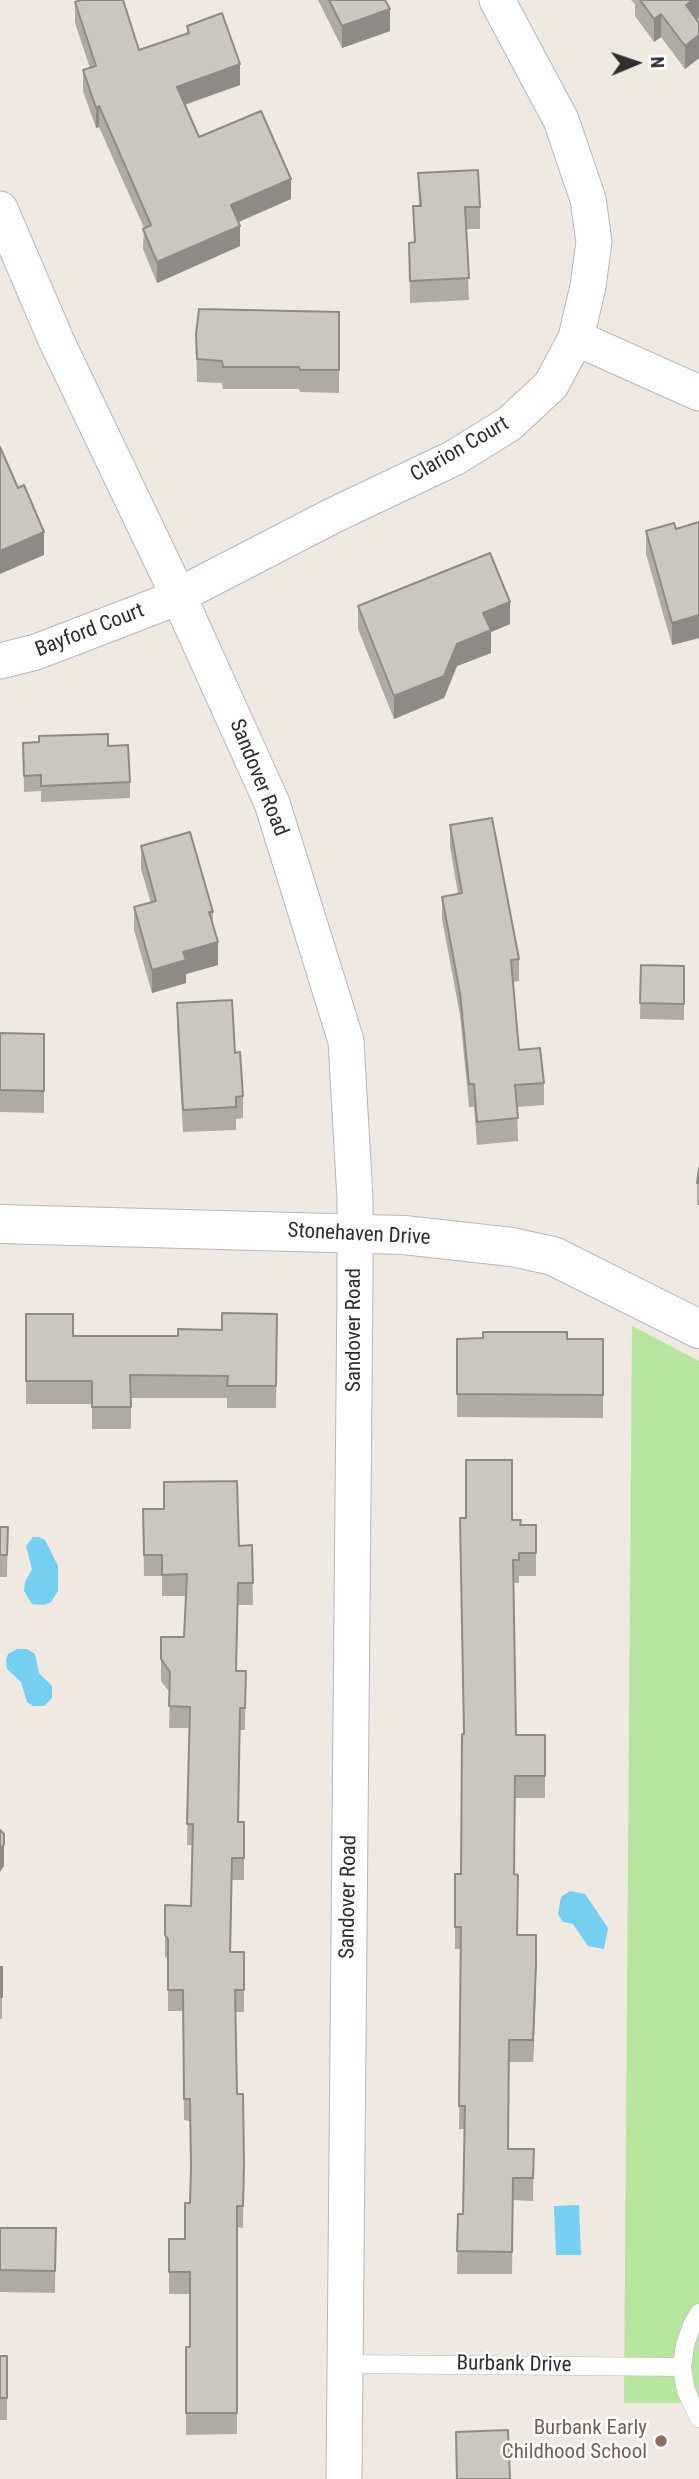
<!DOCTYPE html>
<style>
body{margin:0}
#map{position:relative;width:699px;height:2479px;overflow:hidden;background:#efe9e1;font-family:"Roboto Condensed",sans-serif}
canvas{display:block}
.north{position:absolute;left:601px;top:28px;width:70px;height:70px;-webkit-text-stroke:5px #fff;paint-order:stroke;rotate:88deg;font-size:19px;font-weight:700;line-height:28px;text-align:center;color:#2e2e2e}
.north::after{content:'';display:block;margin:auto;width:24px;height:32px;background:#2e2e2e;clip-path:polygon(50% 0,100% 100%,50% 72%,0 100%)}
</style>
<div id="map">
<canvas width="699" height="2479"></canvas>
<div class="north">N</div>
</div>
<script>
const c = document.querySelector('canvas').getContext('2d');
c.lineJoin = 'round';
function paint(path, color) {
  c.fillStyle = color;
  c.fill(path, 'evenodd');
}
function poly(rows) {
  const path = new Path2D();
  for (const r of rows) {
    path.moveTo(r[0], r[1]);
    for (let i = 2; i < r.length; i += 2) path.lineTo(r[i], r[i + 1]);
  }
  return path;
}
function stroke(path, color, width, dash) {
  c.strokeStyle = color;
  c.lineWidth = width;
  c.lineCap = dash ? 'butt' : 'round';
  c.setLineDash(dash || []);
  c.stroke(path);
}
function label(font, color, halo, rows, align = 'center') {
  c.font = font + ' "Roboto Condensed",sans-serif';
  c.lineWidth = 5;
  c.setLineDash([]);
  c.textBaseline = 'middle';
  c.strokeStyle = halo;
  c.fillStyle = color;
  for (const [text, x, y, turn = 0] of rows) {
    c.save();
    c.translate(x, y);
    c.rotate((+turn || 0) * Math.PI / 180);
    c.textAlign = isNaN(turn) ? turn : align;
    if (halo) c.strokeText(text, 0, 0);
    c.fillText(text, 0, 0);
    c.restore();
  }
}
const green = poly([
 [632,1326,699,1361,699,2403,624,2403]
]);
const water = poly([
 [33,1537,39,1537,45,1540,58,1566,58,1591,51,1602,44,1605,32,1604,24,1591,25,1582,32,1569,26,1546],
 [17,1649,27,1649,35,1654,39,1673,52,1686,52,1698,44,1706,33,1706,27,1702,21,1682,7,1669,6,1660,8,1654],
 [570,1891,585,1894,608,1928,604,1949,588,1946,573,1924,563,1922,558,1914,561,1897],
 [579,2205,581,2255,556,2255,554,2206]
]);
const service = poly([
 [699,2313,692,2325,685,2345,682,2367,686,2391,699,2418],
 [345,2364,682,2367]
]);
const minor = poly([
 [0,209,56,340,178,595,272,803,346,1041,355,1199,355,1282,344,2479],
 [576,338,699,393],
 [0,661,36,652,166,602,334,515,454,458,509,424,551,385,576,338,588,286,594,242,588,199,561,120,497,0]
]);
const tertiary = poly([
 [0,1224,404,1235,512,1247,553,1256,699,1329]
]);
const wall = poly([
 [318,0,385,0,390,31,342,48],
 [631,0,699,0,699,18,697,20,699,23,699,58,685,69,661,37,654,42,635,16,635,4],
 [75,2,139,50,187,34,187,26,240,85,185,105,199,137,291,199,239,222,240,246,157,283,143,249,144,228,99,127,96,128,83,91,83,70,90,68,75,23],
 [418,173,480,207,480,229,466,229,469,300,410,303,409,243,414,242,413,206,419,206],
 [339,312,339,393,300,392,299,389,223,389,222,383,197,382,196,334],
 [699,522,699,638,672,645,646,554,646,531,676,529],
 [358,606,510,624,491,632,491,653,457,666,444,698,394,719,358,629],
 [23,743,108,746,130,782,130,798,41,802,41,791,24,792],
 [450,825,519,959,519,981,513,982,519,1050,544,1083,544,1105,517,1107,518,1141,477,1145,474,1107,469,1107,460,1015,442,919,442,897,458,894,450,847],
 [141,846,213,912,213,924,218,965,186,974,186,983,152,993,134,930,134,907,151,903,141,869],
 [641,965,684,966,684,1020,640,1019],
 [177,1003,235,1053,243,1096,243,1118,236,1119,236,1130,183,1132,177,1026],
 [0,1033,44,1034,44,1113,0,1112],
 [699,1168,699,1211,699,1205,697,1205,697,1183],
 [26,1314,73,1336,178,1336,222,1330,277,1314,276,1408,227,1408,227,1398,131,1398,131,1429,92,1429,92,1404,26,1404],
 [457,1339,603,1339,603,1418,457,1417],
 [143,1509,239,1546,252,1545,253,1605,238,1605,236,1671,246,1671,245,1730,240,1730,239,1822,244,1822,244,1880,232,1880,231,1952,244,1952,244,2012,236,2012,237,2094,244,2165,243,2228,237,2227,237,2434,186,2435,186,2347,190,2347,190,2294,169,2294,169,2239,185,2239,190,2203,191,2175,190,2121,184,2120,183,2011,168,2011,168,1960,165,1956,165,1905,191,1906,192,1845,187,1845,189,1728,169,1728,170,1693,161,1681,161,1637,184,1637,186,1596,162,1596,162,1576,144,1576],
 [512,1520,521,1525,536,1525,536,1576,519,1576,519,1583,514,1583,516,1735,545,1757,545,1798,515,1798,514,1874,517,1935,536,1935,536,1987,533,2062,509,2062,509,2149,534,2149,533,2201,513,2200,512,2274,457,2274,458,2214,463,2214,464,2129,459,2129,461,1949,455,1949,455,1927,461,1874,464,1734],
 [0,1527,8,1527,7,1577,0,1577],
 [0,1967,2,1967,2,2019,0,2019],
 [0,2228,56,2228,55,2293,0,2292],
 [0,2356,7,2356,7,2420,0,2420]
]);
const shadedWall = poly([
 [693,0,699,0,699,18,686,28,686,5],
 [390,9,390,31,342,48,342,26],
 [661,14,661,37,654,42,654,19],
 [699,35,699,58,685,69,685,46],
 [240,64,240,85,177,107,177,87],
 [99,106,99,127,96,128,96,108],
 [291,179,291,199,231,225,231,205],
 [240,226,240,246,157,283,157,262],
 [44,532,44,555,0,574,0,551],
 [510,602,510,624,491,632,491,653,457,666,444,698,394,719,394,696,483,613],
 [699,615,699,638,672,645,672,623],
 [218,942,218,965,186,974,186,983,152,993,152,970,183,952],
 [4,1844,4,1866,0,1872,0,1850],
 [536,1965,536,1987,533,2062,533,2040]
]);
const building = poly([
 [81,0,123,0,139,50,189,33,187,26,222,13,240,64,177,87,199,137,261,111,291,179,231,205,240,226,157,262,143,229,151,225,99,106,96,108,83,70,96,66,75,2,81,0],
 [329,0,385,0,390,9,342,26,329,0],
 [640,0,693,0,686,5,699,23,699,35,685,46,661,14,654,19,640,0],
 [478,170,480,207,465,207,469,278,410,281,409,243,415,242,413,206,421,206,418,173,478,170],
 [199,309,339,312,339,370,300,370,299,367,223,367,222,361,197,359,196,334,199,309],
 [0,447,18,488,24,485,44,532,0,551,0,447],
 [699,522,699,615,672,623,646,531,674,523,676,529,699,522],
 [490,553,510,602,483,613,491,630,457,644,444,676,394,696,358,606,490,553],
 [108,734,108,746,128,745,130,782,41,786,41,775,24,776,23,743,39,742,39,736,108,734],
 [492,818,519,959,511,960,519,1050,540,1048,544,1083,515,1085,518,1118,477,1122,474,1084,469,1084,460,993,442,897,462,893,450,825,492,818],
 [190,832,213,912,209,912,218,942,183,952,186,960,152,970,134,907,156,901,141,846,190,832],
 [641,965,684,966,684,1004,640,1003,641,965],
 [232,1000,235,1053,240,1052,243,1096,236,1097,236,1107,183,1110,177,1003,232,1000],
 [0,1033,44,1034,44,1091,0,1090,0,1033],
 [699,1168,699,1183,697,1183,699,1168],
 [222,1313,277,1314,276,1386,227,1386,228,1376,130,1375,131,1407,92,1407,92,1381,26,1381,26,1314,73,1314,73,1336,178,1336,178,1329,222,1330,222,1313],
 [483,1332,567,1332,567,1339,603,1339,603,1395,457,1394,457,1339,483,1338,483,1332],
 [466,1460,512,1460,512,1520,521,1520,520,1525,536,1525,536,1553,519,1553,519,1560,513,1560,516,1735,545,1735,545,1776,515,1776,514,1874,518,1875,517,1935,536,1935,536,1965,533,2040,509,2040,508,2149,534,2149,533,2178,513,2178,512,2252,457,2251,458,2214,463,2214,465,2106,459,2106,461,1927,455,1927,455,1874,461,1874,462,1734,464,1734,460,1518,466,1518,466,1460],
 [237,1481,239,1546,252,1545,253,1583,238,1583,236,1671,246,1671,245,1708,240,1708,238,1822,244,1822,244,1858,232,1858,230,1952,244,1952,244,1990,235,1990,237,2094,243,2094,244,2165,243,2206,237,2206,237,2413,186,2413,186,2347,190,2347,190,2272,169,2272,169,2239,185,2239,185,2203,190,2203,191,2168,190,2099,184,2099,183,1990,168,1990,168,1939,165,1935,165,1905,191,1906,193,1824,187,1824,190,1707,169,1706,170,1672,161,1659,161,1637,184,1637,187,1574,162,1575,162,1555,144,1555,143,1509,164,1509,164,1482,237,1481],
 [0,1527,8,1527,7,1555,0,1555,0,1527],
 [0,1830,4,1834,4,1844,0,1850,0,1830],
 [0,1967,2,1967,2,1997,0,1997,0,1967],
 [0,2228,56,2228,55,2271,0,2270,0,2228],
 [0,2356,7,2356,7,2398,0,2398,0,2356],
 [508,2430,510,2479,457,2479,456,2432,508,2430]
]);
const markers = [
 [661,2441,7,"#8d6e63"]
];
const streetNames = [
 ["Clarion Court",460,450,-30],
 ["Bayford Court",90,631,-21],
 ["Sandover Road",258,778,68],
 ["Stonehaven Drive",359,1235,3],
 ["Sandover Road",355,1330,-90],
 ["Sandover Road",349,1897,-89],
 ["Burbank Drive",514,2365,1]
];
const educationNames = [
 ["Burbank Early",647,2429],
 ["Childhood School",647,2453]
];
paint(green, '#b6e59e');
paint(water, '#75cff0');
stroke(service, '#b4b7c1', 19);
stroke(minor, '#b4b7c1', 37);
stroke(tertiary, '#b4b7c1', 40);
stroke(service, '#fff', 18);
stroke(minor, '#fff', 35);
stroke(tertiary, '#fff', 38);
paint(wall, '#afaba4');
paint(shadedWall, '#8e8b86');
paint(building, '#cbc7bf');
stroke(building, '#8e8b86', 2);
for (const [x, y, r, color] of markers) {
  const dot = new Path2D();
  dot.arc(x, y, r, 0, 2 * Math.PI);
  c.fillStyle = color;
  c.fill(dot);
  stroke(dot, '#fff', 2.5);
}
label('21px', '#2e2e2e', '#fff', streetNames);
label('21px', '#785e54', '#fff', educationNames, 'right');
</script>
